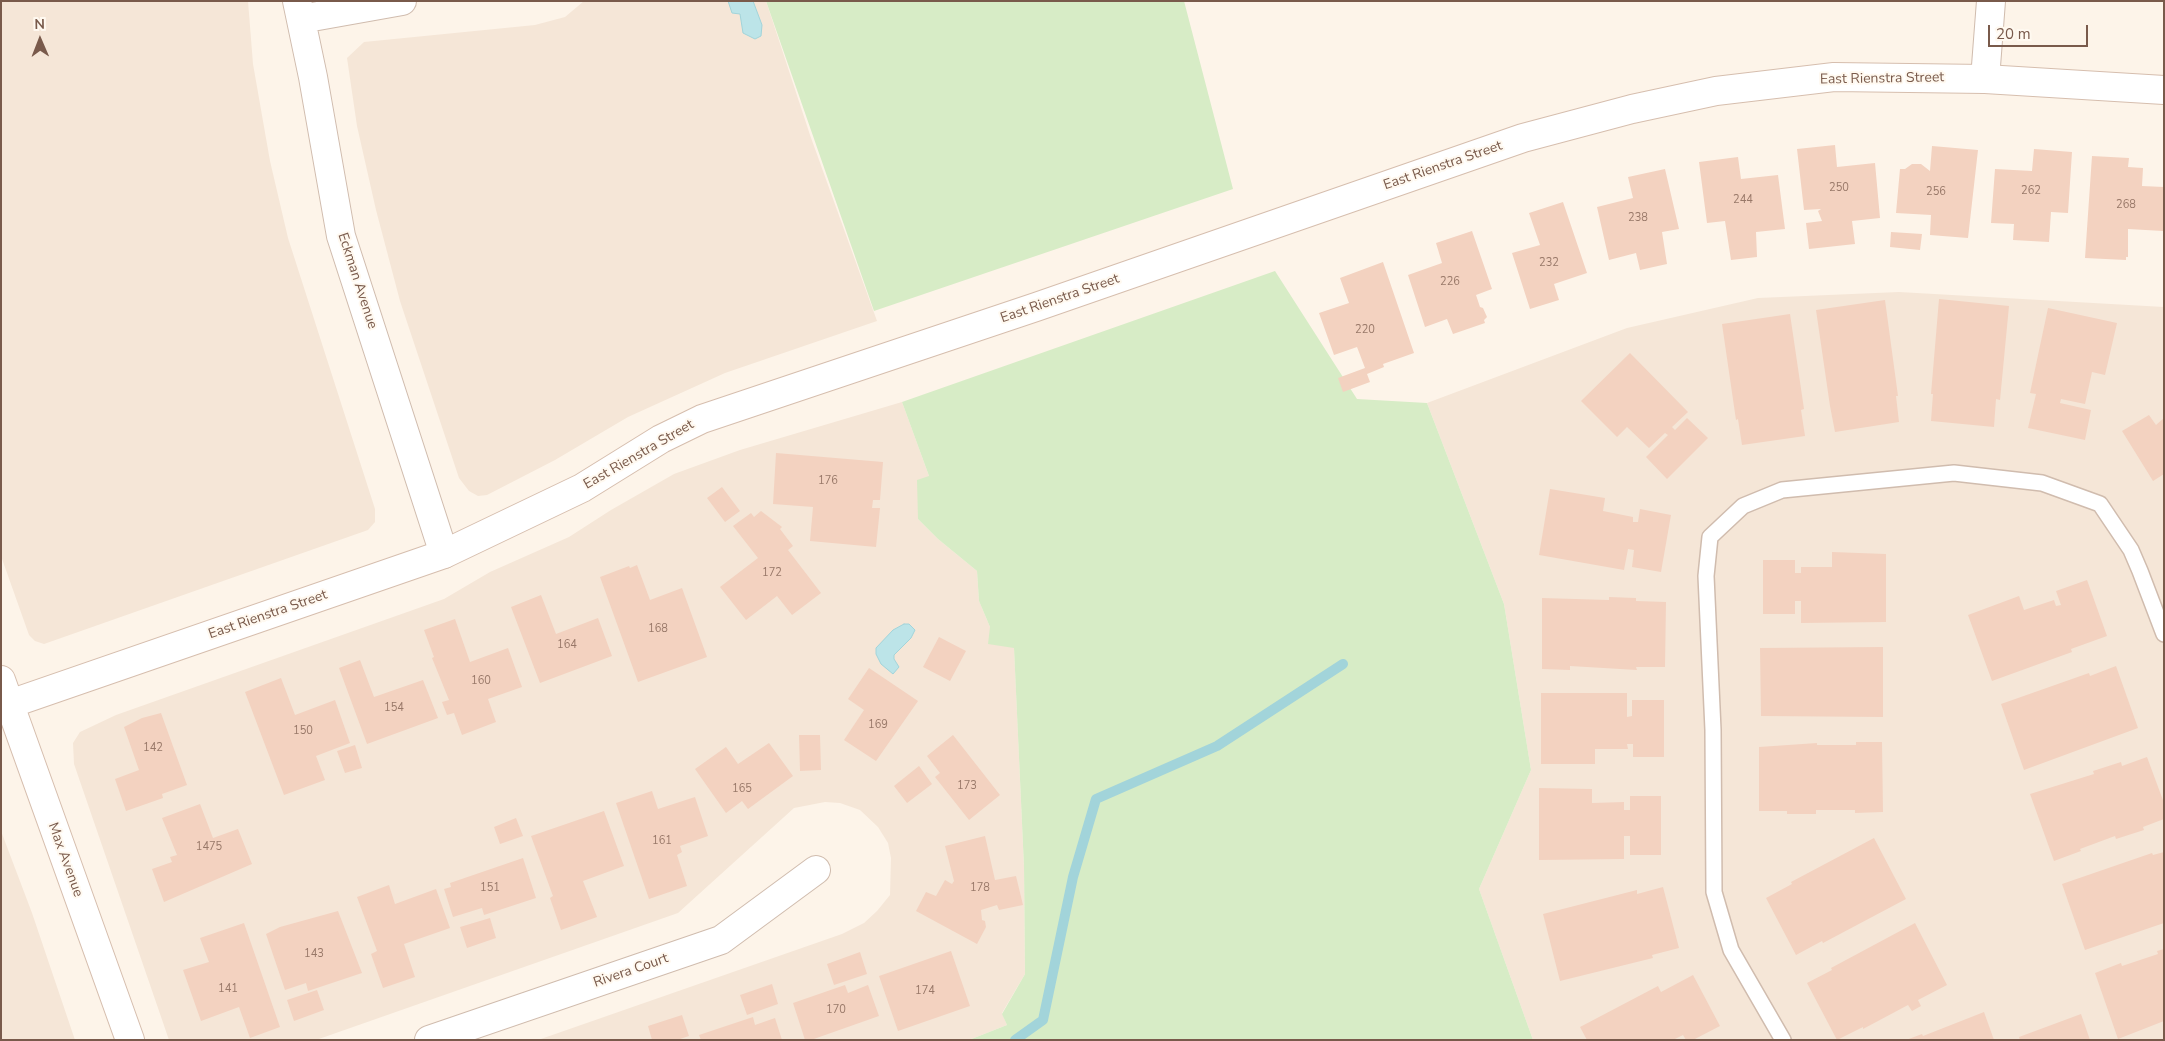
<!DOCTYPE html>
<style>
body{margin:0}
#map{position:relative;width:2165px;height:1041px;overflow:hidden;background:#fdf4e9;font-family:"Nunito Sans",sans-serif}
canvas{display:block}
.frame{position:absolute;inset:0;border:2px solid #795a4b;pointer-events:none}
.north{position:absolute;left:15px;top:15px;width:50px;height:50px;-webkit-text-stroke:4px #fff9f0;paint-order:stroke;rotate:359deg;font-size:14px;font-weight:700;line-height:20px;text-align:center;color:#795a4b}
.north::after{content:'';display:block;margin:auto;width:18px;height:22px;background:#795a4b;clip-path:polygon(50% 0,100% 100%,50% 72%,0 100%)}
.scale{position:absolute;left:1988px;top:25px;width:100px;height:22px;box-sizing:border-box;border:2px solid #795a4b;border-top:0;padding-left:6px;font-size:15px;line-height:18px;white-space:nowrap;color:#795a4b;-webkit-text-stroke:4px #fff9f0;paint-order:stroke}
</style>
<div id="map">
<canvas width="2165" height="1041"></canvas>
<div class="frame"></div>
<div class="north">N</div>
<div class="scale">20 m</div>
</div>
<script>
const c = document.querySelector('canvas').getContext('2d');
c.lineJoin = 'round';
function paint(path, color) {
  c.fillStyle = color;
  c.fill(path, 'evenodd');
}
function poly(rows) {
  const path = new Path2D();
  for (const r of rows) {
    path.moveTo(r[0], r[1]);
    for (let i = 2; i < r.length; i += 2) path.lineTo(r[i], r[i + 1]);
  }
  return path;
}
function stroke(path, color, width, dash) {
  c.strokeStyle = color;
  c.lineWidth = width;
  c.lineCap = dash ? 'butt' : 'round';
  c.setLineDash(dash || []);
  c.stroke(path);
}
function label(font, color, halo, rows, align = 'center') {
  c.font = font + ' "Nunito Sans",sans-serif';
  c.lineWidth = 4;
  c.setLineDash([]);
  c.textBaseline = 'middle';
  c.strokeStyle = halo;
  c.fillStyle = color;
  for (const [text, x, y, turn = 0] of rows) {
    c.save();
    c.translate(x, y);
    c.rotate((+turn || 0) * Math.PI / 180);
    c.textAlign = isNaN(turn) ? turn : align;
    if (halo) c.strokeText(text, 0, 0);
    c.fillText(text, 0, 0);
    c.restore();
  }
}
const residential = poly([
 [1,1,248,1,253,64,270,161,288,238,375,509,375,522,368,530,44,644,35,641,29,635,1,556],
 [584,1,766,1,810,135,877,321,725,373,628,417,555,460,487,495,478,496,469,491,459,478,400,301,376,210,357,126,347,58,364,42,535,25,565,17],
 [1899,292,2164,307,2164,1040,1533,1040,1479,889,1531,770,1504,604,1427,403,1627,328,1758,298],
 [902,402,929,476,918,519,938,539,977,571,979,601,990,627,1014,647,1024,867,1025,974,1002,1013,1007,1025,969,1040,538,1040,842,934,864,923,877,911,890,895,891,858,888,843,878,827,860,810,840,803,825,802,794,808,678,913,316,1040,169,1040,74,764,73,743,80,732,116,715,444,599,490,572,569,537,611,510,674,474,740,450],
 [1,831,32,913,75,1040,1,1040]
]);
const green = poly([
 [766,1,1184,1,1233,189,874,311],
 [1275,271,1357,399,1427,403,1504,604,1531,770,1479,889,1533,1040,969,1040,1007,1025,1002,1014,1025,974,1024,867,1014,648,988,644,990,627,979,601,977,571,938,539,918,519,917,480,929,476,902,402]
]);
const water = poly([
 [728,1,753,1,762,25,761,36,755,39,743,33,740,14,732,13,728,1],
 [904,624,909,624,915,630,911,638,894,655,894,659,899,667,893,674,881,664,876,654,876,648,893,630,904,624]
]);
const stream = poly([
 [1015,1040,1043,1020,1073,877,1096,799,1217,746,1343,664]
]);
const building = poly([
 [1835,145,1837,167,1875,163,1880,218,1852,221,1855,244,1809,249,1806,223,1822,221,1818,211,1821,209,1804,210,1797,149],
 [1932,146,1978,150,1968,238,1930,235,1931,215,1896,213,1900,169,1905,169,1912,164,1921,164,1930,171],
 [2034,149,2072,152,2068,213,2051,212,2049,242,2013,240,2014,224,1991,223,1995,169,2032,171],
 [2092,156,2129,158,2128,167,2143,168,2142,186,2164,187,2163,231,2128,229,2128,257,2126,257,2126,260,2085,258],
 [1738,157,1741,179,1778,175,1785,229,1756,232,1757,257,1731,260,1725,221,1707,223,1699,162],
 [1665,169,1679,229,1662,232,1667,264,1640,270,1636,253,1609,260,1597,207,1633,198,1628,177],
 [1563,202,1587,273,1554,284,1559,300,1530,309,1512,253,1540,245,1529,213],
 [1472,231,1492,289,1476,295,1480,307,1483,308,1487,317,1484,320,1485,323,1453,334,1447,319,1425,327,1408,275,1442,263,1436,243],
 [1891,232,1922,234,1920,250,1890,247],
 [1383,262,1414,353,1383,364,1384,367,1367,374,1370,382,1343,392,1338,378,1365,368,1357,347,1334,355,1319,313,1349,303,1340,278],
 [1939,299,2009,306,2000,400,1996,399,1994,427,1931,421,1933,394,1931,394],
 [1885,300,1898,396,1896,396,1899,422,1835,432,1830,406,1816,310],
 [2048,308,2117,323,2105,375,2092,372,2085,404,2061,399,2060,403,2091,410,2085,440,2028,428,2036,394,2030,393],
 [1790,314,1804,409,1801,410,1805,436,1742,445,1738,419,1736,420,1722,324],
 [1630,353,1688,412,1672,427,1675,430,1687,418,1708,438,1667,479,1646,457,1668,435,1665,433,1649,448,1627,427,1617,437,1581,401],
 [2149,415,2156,425,2164,418,2164,474,2153,481,2122,431],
 [776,453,883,462,880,500,873,500,872,508,880,508,876,547,810,541,813,507,773,504],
 [722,487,740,511,725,522,707,498],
 [1550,489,1605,498,1603,511,1633,517,1633,522,1638,522,1640,509,1671,515,1661,572,1632,567,1634,550,1628,549,1624,570,1539,555],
 [761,511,782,527,780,529,793,546,788,550,821,593,792,615,777,596,746,620,720,587,758,558,733,526,751,513,754,517],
 [1832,552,1886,554,1886,622,1801,623,1801,601,1795,601,1795,614,1763,614,1763,560,1795,560,1795,573,1801,573,1801,567,1832,567],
 [637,565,650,600,682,588,707,657,638,682,600,577,629,566,630,568],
 [2087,580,2107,636,2071,649,2072,652,1992,681,1968,615,2019,596,2024,610,2054,600,2056,606,2061,605,2056,591],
 [541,595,556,634,598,618,612,656,540,683,511,607],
 [1609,597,1636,598,1636,601,1666,602,1665,667,1636,667,1637,670,1570,666,1570,670,1542,669,1542,598,1609,600],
 [455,619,470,662,508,648,522,687,488,699,496,722,462,735,454,713,447,715,442,702,449,700,432,658,434,657,424,630],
 [939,637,966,651,950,681,923,667],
 [1883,647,1883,717,1761,716,1760,648],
 [360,660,374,697,423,680,438,718,367,744,339,668],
 [2116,666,2138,728,2024,770,2001,704,2089,673,2090,676],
 [869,668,918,701,876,761,844,740,864,710,848,699],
 [281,678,295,715,335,700,350,743,316,756,325,780,284,795,245,692],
 [1541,693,1627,693,1627,717,1632,716,1632,700,1664,700,1664,757,1633,757,1633,744,1627,744,1628,749,1595,749,1595,764,1541,764],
 [161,713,187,785,162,794,163,798,126,811,115,779,139,770,124,727,142,718],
 [799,735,820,735,821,770,800,771],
 [953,735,1000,795,969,820,935,777,940,773,927,756],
 [1856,742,1882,742,1883,812,1855,813,1855,810,1816,810,1816,814,1787,814,1787,811,1759,811,1759,747,1817,743,1817,745,1856,745],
 [769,743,793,776,748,809,742,801,726,813,695,769,726,747,738,764],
 [355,745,362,768,345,773,337,751],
 [2147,757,2164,803,2164,819,2143,827,2144,830,2116,839,2115,836,2080,849,2081,851,2054,861,2030,794,2094,774,2093,771,2121,762,2122,766],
 [919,766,932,784,907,803,894,786],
 [1539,788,1592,789,1592,803,1624,802,1624,810,1630,810,1630,796,1661,796,1661,855,1630,855,1630,836,1624,836,1624,859,1539,860],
 [652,791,658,809,695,797,708,836,680,846,682,852,677,855,687,886,649,899,616,803],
 [200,804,213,838,238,829,252,864,164,902,152,869,172,862,170,857,177,855,162,818],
 [604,811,624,866,583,881,597,917,561,930,550,898,553,896,531,836],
 [516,818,523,836,500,844,494,827],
 [985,836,995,880,1016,876,1023,905,999,910,997,905,981,910,982,920,985,921,986,927,977,944,916,911,926,892,936,896,945,880,952,884,954,881,945,846],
 [1874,838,1906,899,1823,943,1822,941,1796,955,1766,898,1792,884,1791,882],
 [2164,852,2164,923,2085,950,2062,884,2152,853,2153,855],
 [523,858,536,898,484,915,482,908,453,917,444,889,451,887,450,883],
 [389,885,395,904,436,889,450,928,404,944,415,977,383,988,371,954,377,951,357,897],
 [1663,887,1679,948,1652,955,1653,958,1560,981,1543,914,1637,890,1637,894],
 [338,911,362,973,308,991,306,983,285,990,266,934,280,927],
 [490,918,496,938,467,948,460,927],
 [244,923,280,1027,250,1038,239,1007,201,1021,183,970,209,962,200,938],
 [1915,923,1947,985,1918,1000,1921,1006,1912,1011,1908,1005,1863,1029,1863,1027,1837,1040,1807,983,1832,970,1831,968],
 [2164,949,2164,1021,2118,1039,2095,973,2121,963,2122,966,2158,954,2157,951],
 [951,951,970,1006,898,1031,879,976],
 [860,952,867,974,834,985,827,964],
 [1693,975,1720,1026,1693,1040,1686,1040,1683,1035,1673,1040,1587,1040,1580,1027,1658,986,1661,992],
 [772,984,778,1004,747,1015,740,995],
 [845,985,848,993,868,985,879,1016,811,1040,805,1040,793,1003],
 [317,990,324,1010,294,1021,287,1000],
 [1984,1012,1994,1040,1906,1040,1922,1034,1923,1036],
 [2081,1014,2090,1040,2020,1040,2019,1037],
 [682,1015,689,1036,677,1040,652,1040,648,1026],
 [753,1017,755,1025,775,1018,782,1040,701,1040,699,1035]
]);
const lane = poly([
 [1783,1040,1731,950,1714,892,1713,730,1706,576,1710,537,1743,506,1782,490,1954,473,2042,483,2100,504,2131,550,2140,571,2164,634]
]);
const street = poly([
 [297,1,313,77,341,236,444,554],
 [301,19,402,1],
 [1985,79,1991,1],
 [429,1040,721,940,816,870]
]);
const secondary = poly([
 [1,680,130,1040],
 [1,707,444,554,582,488,661,439,702,419,1036,307,1523,138,1632,109,1716,91,1834,77,1985,79,2164,90]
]);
const numberNames = [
 ["250",1839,188],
 ["262",2031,191],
 ["256",1936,192],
 ["244",1743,200],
 ["268",2126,205],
 ["238",1638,218],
 ["232",1549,263],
 ["226",1450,282],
 ["220",1365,330],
 ["176",828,481],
 ["172",772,573],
 ["168",658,629],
 ["164",567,645],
 ["160",481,681],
 ["154",394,708],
 ["169",878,725],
 ["150",303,731],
 ["142",153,748],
 ["173",967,786],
 ["165",742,789],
 ["161",662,841],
 ["1475",209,847],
 ["151",490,888],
 ["178",980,888],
 ["143",314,954],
 ["141",228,989],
 ["174",925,991],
 ["170",836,1010]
];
const streetNames = [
 ["East Rienstra Street",1882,79,-1],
 ["East Rienstra Street",1443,166,-19],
 ["Eckman Avenue",357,281,72],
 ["East Rienstra Street",1060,299,-19],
 ["East Rienstra Street",639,455,-30],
 ["East Rienstra Street",268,615,-19],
 ["Max Avenue",65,860,70],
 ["Rivera Court",631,971,-19]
];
paint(residential, '#f5e6d7');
paint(green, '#d7ecc6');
paint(water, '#bce4e8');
stroke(water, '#a2d4da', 1);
stroke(stream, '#a2d4da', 10);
paint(building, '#f3d2c0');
stroke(lane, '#d0bcae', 18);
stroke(street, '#d0bcae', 30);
stroke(secondary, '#d6beae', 30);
stroke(lane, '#fff', 15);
stroke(street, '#fff', 28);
stroke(secondary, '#fff', 28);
label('11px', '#987868', null, numberNames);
label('14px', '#795a4b', '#fff9f0', streetNames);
</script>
